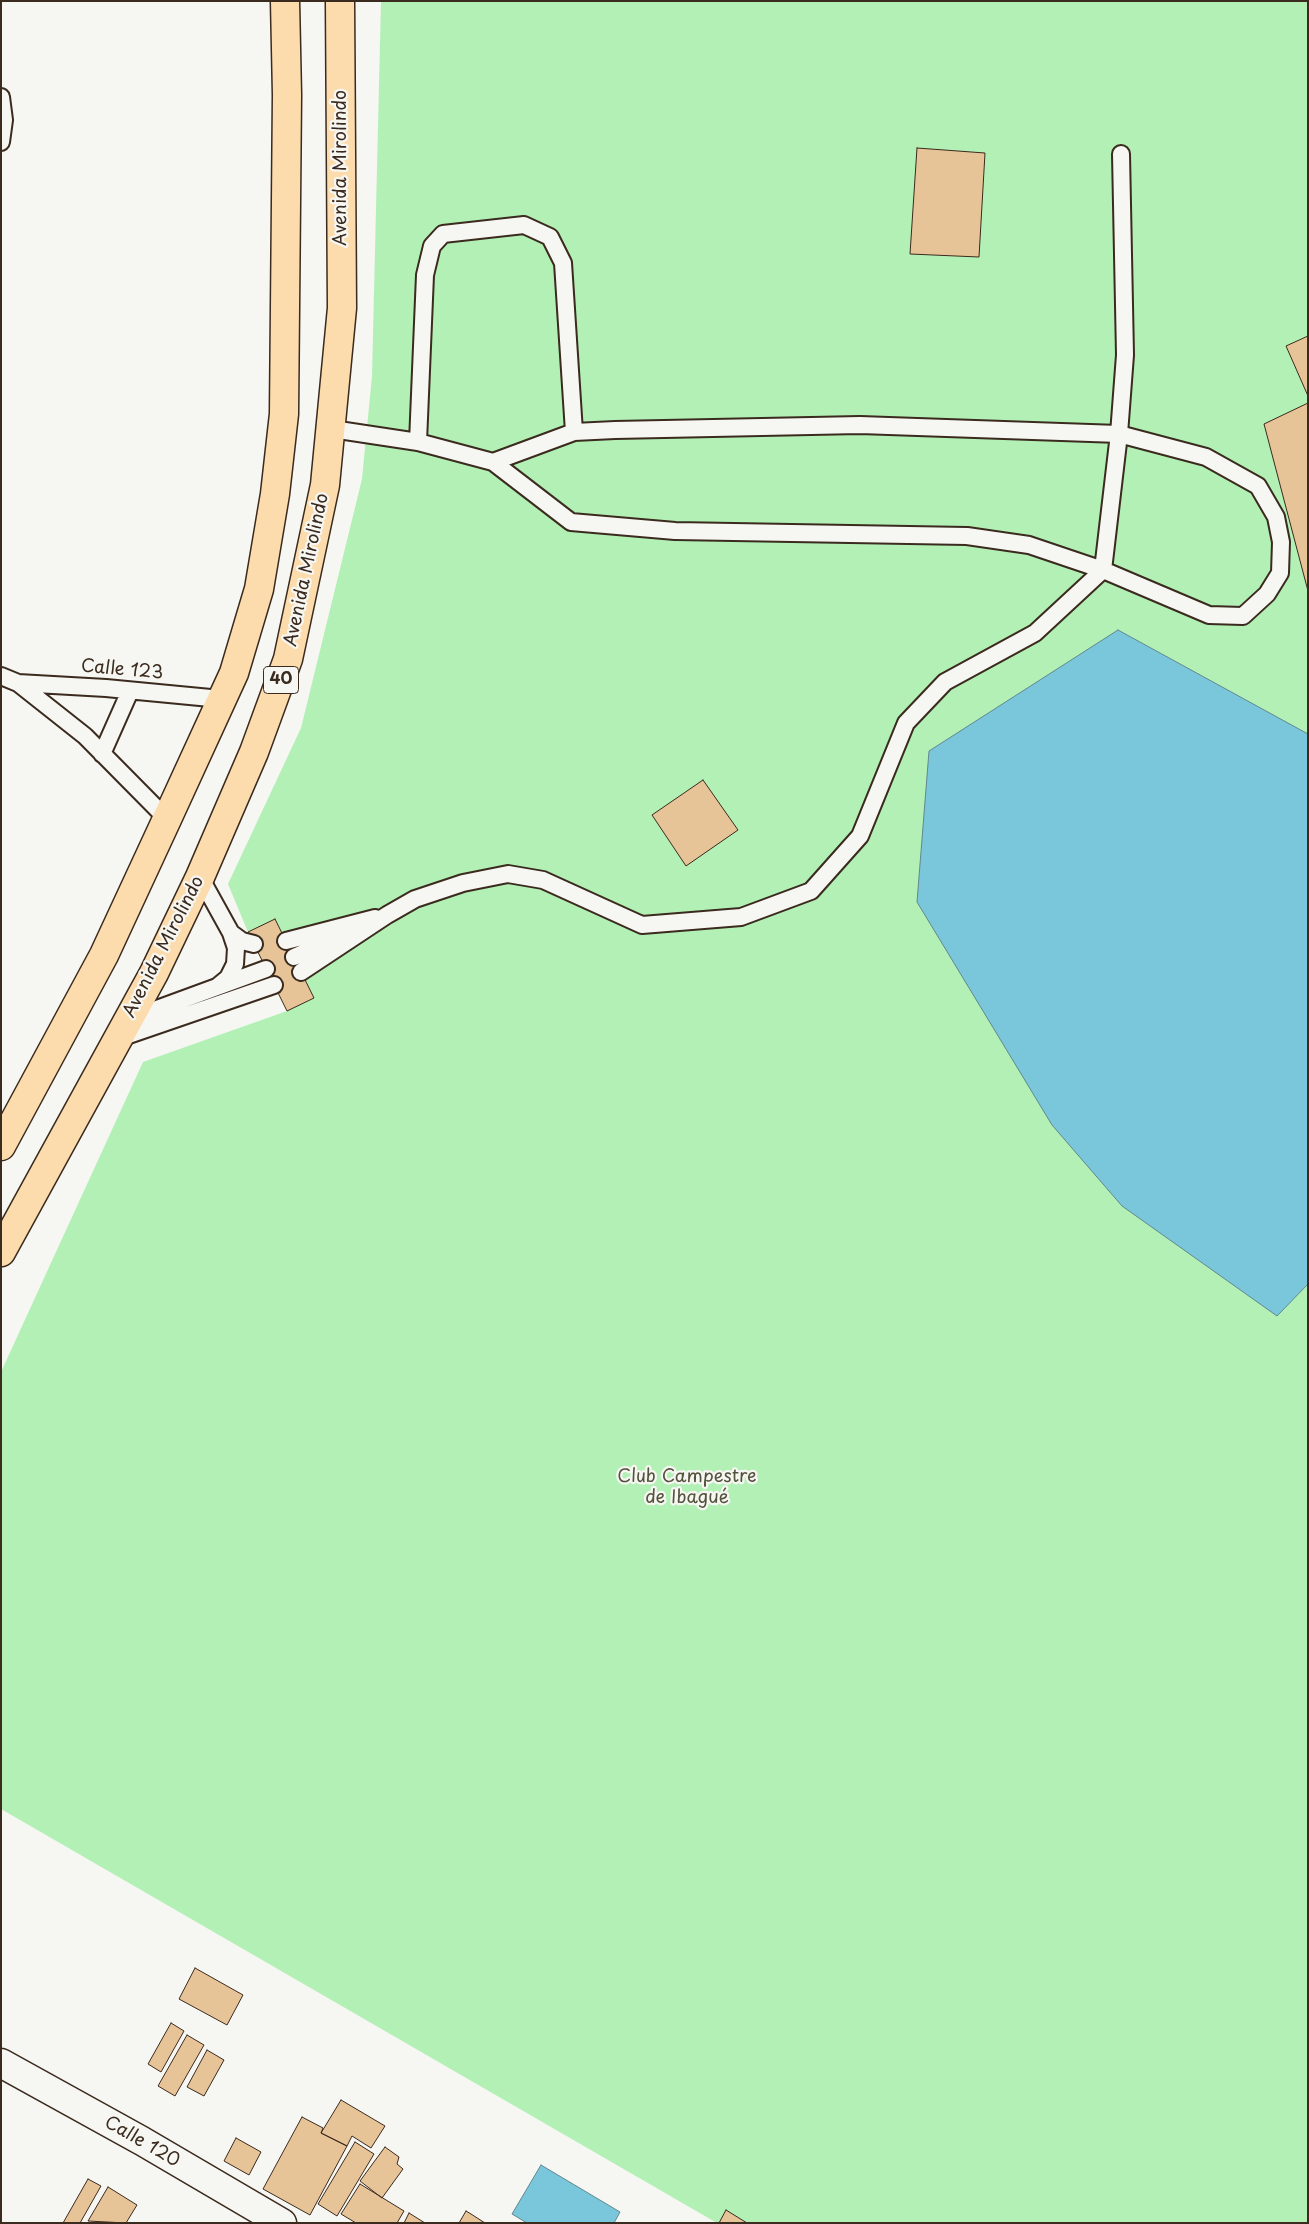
<!DOCTYPE html>
<meta charset="utf-8">
<style>
body{margin:0}
#map{position:relative;width:1309px;height:2224px;overflow:hidden;background:#f6f6f2;font-family:"Playpen Sans",sans-serif}
canvas{display:block}
.frame{position:absolute;inset:0;border:2px solid #3b2a1e;pointer-events:none}
</style>
<div id="map">
<canvas width="1309" height="2224"></canvas>
<div class="frame"></div>
</div>
<script>
const c = document.querySelector('canvas').getContext('2d');
c.lineJoin = 'round';
function paint(path, color) {
  c.fillStyle = color;
  c.fill(path, 'evenodd');
}
function poly(rows) {
  const path = new Path2D();
  for (const r of rows) {
    path.moveTo(r[0], r[1]);
    for (let i = 2; i < r.length; i += 2) path.lineTo(r[i], r[i + 1]);
  }
  return path;
}
function stroke(path, color, width, dash) {
  c.strokeStyle = color;
  c.lineWidth = width;
  c.lineCap = dash ? 'butt' : 'round';
  c.setLineDash(dash || []);
  c.stroke(path);
}
function label(font, color, halo, rows, align = 'center') {
  c.font = font + ' "Playpen Sans",sans-serif';
  c.lineWidth = 4.5;
  c.setLineDash([]);
  c.textBaseline = 'middle';
  c.strokeStyle = halo;
  c.fillStyle = color;
  for (const [text, x, y, turn = 0] of rows) {
    c.save();
    c.translate(x, y);
    c.rotate((+turn || 0) * Math.PI / 180);
    c.textAlign = isNaN(turn) ? turn : align;
    if (halo) c.strokeText(text, 0, 0);
    c.fillText(text, 0, 0);
    c.restore();
  }
}
const green = poly([
 [381,1,1308,1,1308,2223,717,2223,1,1809,1,1372,143,1062,287,1011,248,932,228,884,301,728,362,479,372,376]
]);
const water = poly([
 [1118,630,1308,734,1308,1284,1277,1316,1122,1206,1052,1125,917,902,929,751,1118,630],
 [541,2165,620,2212,614,2223,527,2223,512,2214,541,2165]
]);
const building = poly([
 [917,148,985,153,979,257,910,254,917,148],
 [1308,336,1308,396,1286,346,1308,336],
 [1308,403,1308,591,1264,424,1308,403],
 [703,780,738,830,686,866,652,815,703,780],
 [275,919,314,998,287,1011,248,932,275,919],
 [195,1968,243,1995,227,2025,179,1999,195,1968],
 [171,2023,184,2031,161,2072,148,2064,171,2023],
 [187,2035,204,2045,175,2096,158,2086,187,2035],
 [207,2050,224,2060,204,2096,187,2087,207,2050],
 [341,2100,385,2126,371,2148,352,2136,347,2146,321,2133,341,2100],
 [302,2117,323,2128,321,2133,347,2146,310,2215,263,2189,302,2117],
 [236,2138,261,2152,249,2175,224,2161,236,2138],
 [355,2142,374,2154,337,2216,318,2204,355,2142],
 [385,2147,399,2157,397,2164,403,2169,382,2198,360,2181,385,2147],
 [88,2179,101,2186,80,2223,63,2223,88,2179],
 [360,2184,404,2211,397,2223,356,2223,341,2214,360,2184],
 [108,2187,137,2205,126,2223,88,2221,108,2187],
 [726,2210,747,2223,719,2223,726,2210],
 [466,2211,471,2214,485,2223,459,2223,466,2211],
 [409,2213,425,2223,404,2223,409,2213]
]);
const service = poly([
 [1,97,4,120,1,142],
 [332,429,418,442],
 [493,462,574,432,615,430,860,425,1119,434,1206,457,1258,486,1276,517,1281,542,1280,573,1267,594,1243,616,1209,615,1103,570,1029,545,967,536,675,531,571,522,493,462,418,442,425,275,432,246,443,234,524,225,550,237,563,263,574,432],
 [1,676,18,683,85,736,167,819],
 [18,683,106,688,221,699],
 [102,754,130,691],
 [200,877,231,933,242,941,254,944],
 [286,941,375,918],
 [294,957,342,936],
 [301,972,387,915,415,899,463,883,508,874,543,880,642,925,741,917,811,891,860,836,906,723,945,682,1035,633,1103,570,1119,434,1125,355,1121,154],
 [217,987,228,978,235,964,236,948,231,933],
 [127,1020,266,969],
 [117,1039,274,985]
]);
const minor = poly([
 [1,2063,142,2141,282,2223]
]);
const primary = poly([
 [1,1146,104,955,167,819,234,673,259,589,275,494,284,414,287,95,285,1],
 [1,1252,154,973,200,877,254,752,288,659,325,485,342,308,340,1]
]);
const shields = [
 [281,680,35]
];
const shieldNames = [
 ["40",281,680]
];
const streetNames = [
 ["Avenida Mirolindo",341,168,-90],
 ["Avenida Mirolindo",307,570,-78],
 ["Calle 123",122,670,5],
 ["Avenida Mirolindo",164,947,-63],
 ["Calle 120",142,2142,30]
];
const parkNames = [
 ["Club Campestre",687,1477],
 ["de Ibagué",687,1498]
];
paint(green, '#b3f0b6');
paint(water, '#7ac6da');
stroke(water, '#61888f', 1);
paint(building, '#e7c498');
stroke(building, '#3b2a1e', 1);
stroke(service, '#3b2a1e', 20);
stroke(minor, '#3b2a1e', 31);
stroke(primary, '#3b2a1e', 31);
stroke(service, '#f6f6f2', 16);
stroke(minor, '#f6f6f2', 28);
stroke(primary, '#fcdcac', 28);
for (const [x, y, w] of shields) {
  const box = new Path2D();
  box.roundRect(x - w / 2, y - 13.5, w, 27, 4);
  c.fillStyle = '#f6f6f2';
  c.fill(box);
  stroke(box, '#3b2a1e', 1);
}
label('bold 16px', '#3b2a1e', null, shieldNames);
label('18px', '#3b2a1e', '#f6f6f2', streetNames);
label('18px', '#53523c', '#f6f6f2', parkNames);
</script>
